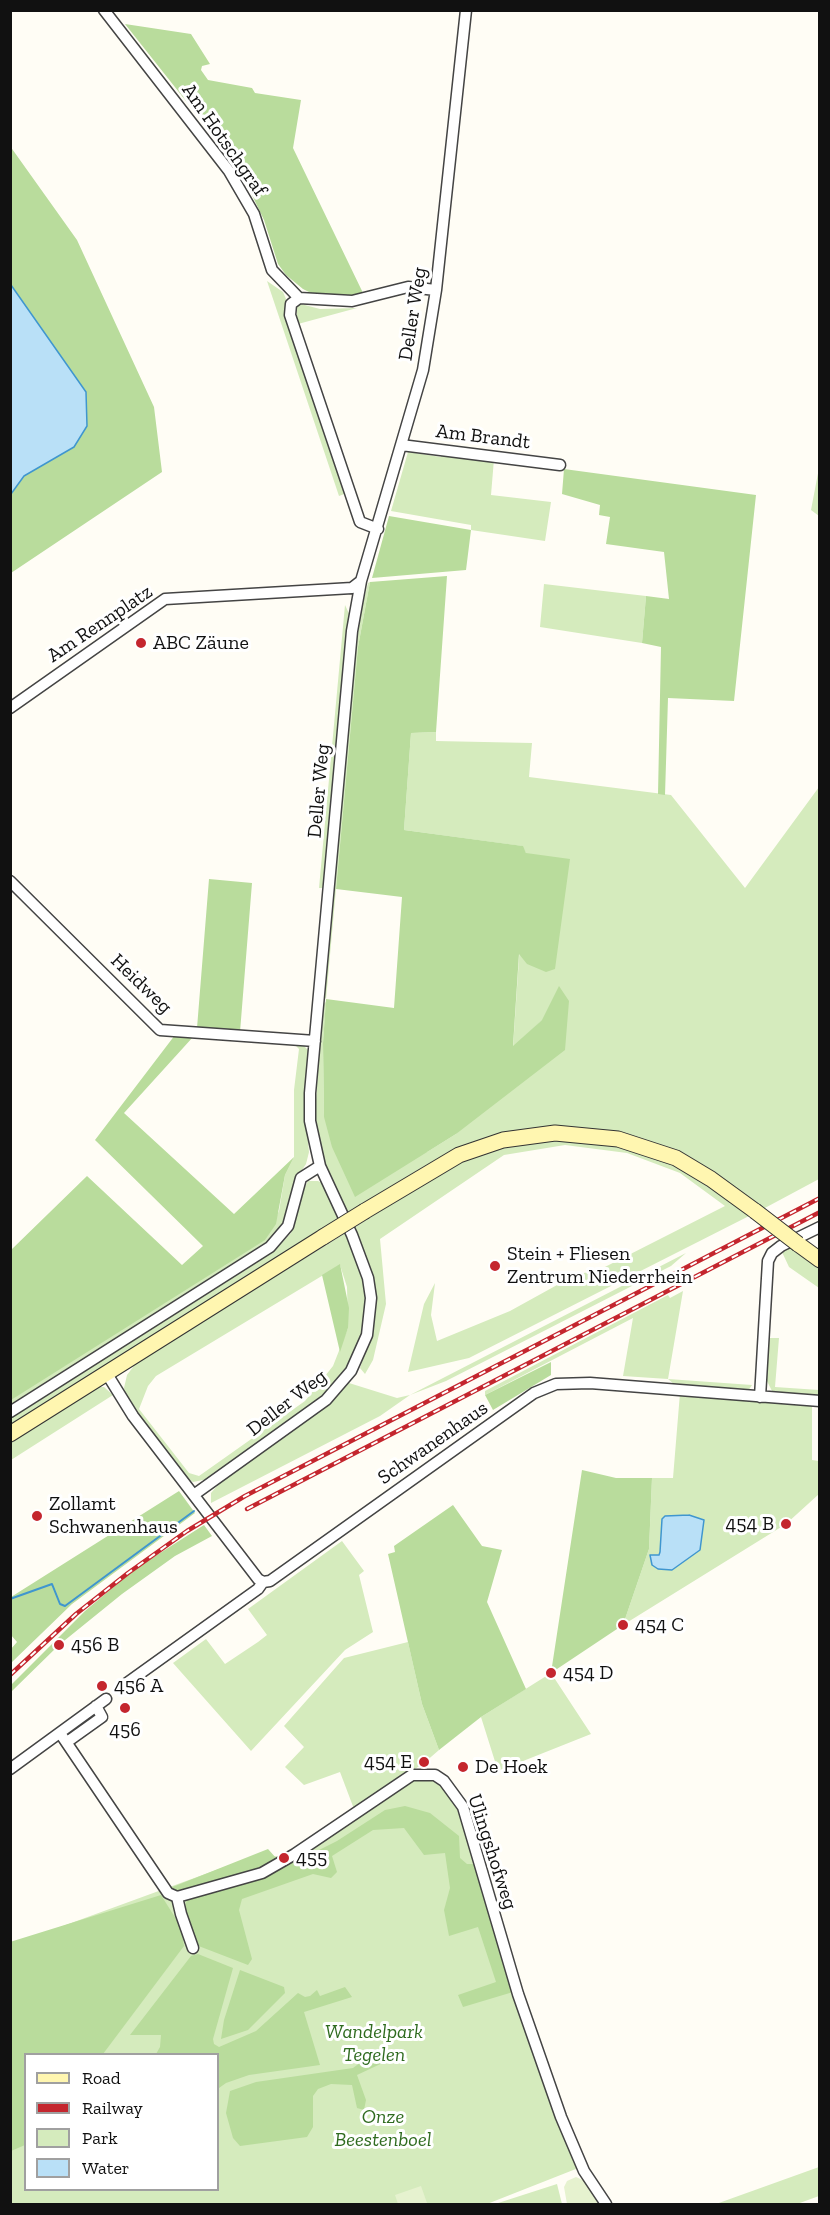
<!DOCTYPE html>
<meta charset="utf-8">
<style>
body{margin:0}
#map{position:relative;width:830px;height:2215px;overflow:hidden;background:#fffdf5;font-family:"Zilla Slab",serif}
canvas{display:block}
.frame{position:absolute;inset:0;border:12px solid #111;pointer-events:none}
.legend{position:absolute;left:24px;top:2053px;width:195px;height:138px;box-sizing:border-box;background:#fff;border:2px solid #a0a0a0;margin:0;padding:8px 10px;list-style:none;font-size:18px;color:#111}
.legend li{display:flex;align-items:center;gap:12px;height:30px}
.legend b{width:30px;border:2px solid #a0a0a0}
</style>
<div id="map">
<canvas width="830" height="2215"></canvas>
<div class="frame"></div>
<ul class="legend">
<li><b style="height:8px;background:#fff6b0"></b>Road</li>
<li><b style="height:8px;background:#c4262e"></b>Railway</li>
<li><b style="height:16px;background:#d5ebbd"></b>Park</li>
<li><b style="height:16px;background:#b9e0f7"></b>Water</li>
</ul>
</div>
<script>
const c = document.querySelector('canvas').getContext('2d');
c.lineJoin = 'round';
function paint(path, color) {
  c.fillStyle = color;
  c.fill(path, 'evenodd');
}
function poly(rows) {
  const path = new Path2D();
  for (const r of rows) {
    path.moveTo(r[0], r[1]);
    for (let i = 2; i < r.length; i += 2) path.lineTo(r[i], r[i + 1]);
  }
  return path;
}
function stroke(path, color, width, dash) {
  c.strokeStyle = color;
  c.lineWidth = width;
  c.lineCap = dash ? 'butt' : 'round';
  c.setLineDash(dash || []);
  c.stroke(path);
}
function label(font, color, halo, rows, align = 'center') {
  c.font = font + ' "Zilla Slab",serif';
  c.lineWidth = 6;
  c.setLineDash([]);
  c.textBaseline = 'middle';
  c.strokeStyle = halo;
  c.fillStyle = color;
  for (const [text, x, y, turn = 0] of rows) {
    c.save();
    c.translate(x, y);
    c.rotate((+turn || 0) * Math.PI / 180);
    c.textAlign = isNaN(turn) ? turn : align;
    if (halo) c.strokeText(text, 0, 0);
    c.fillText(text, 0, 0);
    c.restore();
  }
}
const green = poly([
 [267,281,283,292,286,299,347,493,339,496],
 [301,304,320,309,357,308,298,324,296,307],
 [408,452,441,457,442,452,494,459,491,495,551,502,545,541,471,530,471,525,391,511],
 [819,468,819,516,811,510],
 [370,582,358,647,326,999,323,994,352,671,362,607,368,583],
 [544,584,646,596,642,643,540,627],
 [345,605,351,618,325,888,319,888],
 [436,732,436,741,532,743,529,777,671,795,745,888,819,787,819,1179,763,1209,610,1132,460,1149,423,1167,347,1213,329,1177,318,1145,315,1117,322,1005,326,1002,323,1043,324,1117,427,1152,456,1134,542,1020,513,1048,526,853,522,846,404,830,411,733],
 [295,1045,304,1046,310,1052,306,1121,309,1152,306,1164,296,1179,286,1221,270,1242,11,1408,11,1400,20,1393,265,1239,279,1211,285,1175,294,1157,294,1090,299,1049],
 [534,1139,627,1146,690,1171,753,1214,469,1358,408,1372,424,1304,435,1283,431,1315,437,1341,510,1311,577,1274,597,1271,725,1206,680,1173,627,1153,565,1145,504,1155,380,1239,386,1304,373,1360,365,1374,360,1368,374,1326,375,1301,368,1261,354,1228,426,1179,467,1157],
 [308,1181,318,1181,324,1184,340,1218,274,1263,11,1428,11,1418,278,1247,291,1233,300,1196],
 [347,1232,363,1273,366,1294,363,1330,345,1372,310,1408,208,1479,193,1482,184,1476,126,1398,124,1388,127,1375,136,1363],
 [340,1265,347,1287,348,1328,333,1366,305,1401,199,1476,189,1473,139,1409,148,1386,156,1376],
 [793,1245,819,1264,819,1288,789,1267,782,1252],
 [686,1253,671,1266,446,1381,410,1395,380,1416,211,1503,211,1493,223,1479,325,1407,349,1383,397,1398,410,1395],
 [683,1291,668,1379,752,1385,748,1391,674,1384,668,1379,623,1376,633,1318,485,1395,485,1391,668,1295,670,1298],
 [769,1338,779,1338,775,1387,819,1390,819,1396,773,1393,766,1379],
 [98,1387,104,1387,113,1395,11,1460,11,1442],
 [680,1393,812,1404,812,1460,819,1461,819,1494,786,1524,623,1625,649,1549,652,1478,673,1478],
 [690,1515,704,1520,700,1550,672,1570,658,1569,651,1562,650,1555,658,1555,660,1552,662,1519,665,1516],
 [342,1541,364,1571,359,1575,373,1632,345,1650,251,1751,173,1663,206,1639,225,1664,258,1642,267,1635,248,1609],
 [408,1642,422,1704,439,1750,424,1763,354,1809,340,1772,304,1785,285,1767,304,1747,284,1726,344,1658],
 [551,1673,591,1734,498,1771,481,1717],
 [419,1776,436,1780,453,1797,461,1794,558,2100,586,2165,487,2204,11,2204,11,1945,249,1858,292,1855],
 [26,2054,218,2054,218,2190,26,2190],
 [819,2167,819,2196,797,2204,716,2204],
 [557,2184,562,2204,495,2204]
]);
const forest = poly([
 [125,24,191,34,210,64,202,66,201,70,208,80,252,88,255,93,301,100,293,148,363,293,350,296,313,294,303,289,286,275,278,264,264,220,239,168],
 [10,146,77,240,154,407,162,472,11,573,11,494,24,476,74,447,86,426,86,392,11,285],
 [564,469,756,495,734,701,668,698,665,795,658,794,661,647,642,643,646,596,669,599,664,552,606,544,610,517,599,515,600,505,562,494],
 [389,516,471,530,466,570,372,578],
 [447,576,436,732,411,733,404,830,523,846,526,853,570,859,555,969,546,972,527,964,519,954,513,1046,542,1020,559,986,569,1001,565,1050,456,1134,355,1197,332,1147,324,1117,323,1043,326,999,394,1008,402,897,336,889,358,647,370,582],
 [209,879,252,883,240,1032,197,1028],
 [175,1035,193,1037,124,1113,234,1214,294,1157,285,1175,276,1224,265,1240,11,1400,11,1250,87,1176,182,1265,203,1246,95,1140],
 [340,1264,349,1308,348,1328,340,1352,322,1275],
 [551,1362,551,1375,493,1410,485,1395],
 [582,1470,616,1478,652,1478,649,1549,623,1625,551,1673],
 [179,1491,195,1513,72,1604,11,1663,11,1649,17,1642,11,1635,11,1597],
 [453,1505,482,1546,502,1550,487,1602,526,1689,481,1717,439,1750,422,1704,388,1554,395,1552,394,1546],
 [204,1525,212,1536,175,1556,122,1594,59,1645,11,1692,11,1685,85,1611,135,1569],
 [405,1806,430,1813,459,1836,460,1858,467,1864,475,1864,513,1992,463,2007,458,1995,496,1982,478,1927,449,1936,444,1910,450,1888,445,1853,424,1855,404,1828,373,1830,332,1856,337,1872,331,1878,313,1874,242,1899,239,1910,252,1959,248,1965,196,1945,184,1913,187,1899,266,1875,301,1854,311,1854,337,1841,385,1810],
 [268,1849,277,1859,260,1868,178,1892,170,1888],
 [161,1895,181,1927,184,1946,103,2054,26,2054,25,2145,11,2151,10,1942],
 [198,1954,233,1968,213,2039,214,2044,219,2047,256,2031,298,1993,305,1997,310,1996,317,1990,320,1996,345,1987,352,1997,304,2012,320,2065,249,2075,226,2083,219,2088,218,2054,156,2054,160,2047,161,2035,130,2035,191,1956],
 [240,1970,284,1987,285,1993,248,2030,221,2039,224,2020],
 [377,2050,386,2052,389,2060,357,2075,366,2100,364,2110,357,2108,352,2085,331,2084,318,2089,313,2096,313,2127,307,2137,240,2146,233,2138,226,2113,230,2091,256,2082,353,2068]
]);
const pitch = poly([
 [576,2177,585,2181,601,2204,567,2204,564,2187,567,2181],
 [421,2186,427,2203,398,2204,395,2195]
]);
const water = poly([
 [11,285,86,392,87,426,74,447,24,476,11,494,11,285],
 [689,1515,704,1520,700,1550,672,1570,658,1569,652,1565,650,1555,659,1555,660,1552,662,1519,665,1516,689,1515]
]);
const stream = poly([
 [10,1599,52,1584,60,1604,65,1606,194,1511]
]);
const minor = poly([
 [104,10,229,171,254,214,272,270,299,298,352,301,408,287,436,290],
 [299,298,291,304,290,315,360,522,378,529],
 [401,445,560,465],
 [10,708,165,599,352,588,361,581],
 [10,881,160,1030,315,1041],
 [107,1374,133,1416,258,1579,263,1582],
 [760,1397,768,1261,772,1253,781,1246,820,1227],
 [10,1412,270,1247,288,1226,301,1178,320,1166],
 [195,1494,326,1400,351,1371,367,1335,371,1298,368,1278,352,1235,320,1166,310,1121,310,1093,352,631,361,581,423,370,436,290,466,10],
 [120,1688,258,1589,263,1582,270,1581,534,1393,556,1384,590,1383,820,1401],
 [60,1733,168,1893,177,1897,262,1873,295,1854,412,1775,435,1775,444,1781,463,1807,518,1994,561,2117,584,2171,606,2204],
 [67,1742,102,1717,96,1706],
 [10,1769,106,1699],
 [177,1897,181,1914,193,1948]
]);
const secondary = poly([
 [365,1211,459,1155,503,1140,555,1133,618,1139,676,1158,711,1179,755,1211],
 [798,1244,820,1260],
 [10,1434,323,1237]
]);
const rail = poly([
 [247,1509,820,1212],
 [10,1675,76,1614,128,1573,187,1531,245,1496,820,1198]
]);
const secondaryBridge = poly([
 [755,1211,798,1244],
 [323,1237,365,1211]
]);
const markers = [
 [141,643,6,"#c4262e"],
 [495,1266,6,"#c4262e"],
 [37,1516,6,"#c4262e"],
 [786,1524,6,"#c4262e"],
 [623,1625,6,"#c4262e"],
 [59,1645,6,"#c4262e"],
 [551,1673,6,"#c4262e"],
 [102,1686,6,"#c4262e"],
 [125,1708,6,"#c4262e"],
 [424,1762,6,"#c4262e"],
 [463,1767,6,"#c4262e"],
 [284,1858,6,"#c4262e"]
];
const streetNames = [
 ["Am Hotschgraf",224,140,55],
 ["Deller Weg",413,314,-81],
 ["Am Brandt",483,437,7],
 ["Am Rennplatz",100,624,-34],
 ["Deller Weg",319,791,-85],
 ["Heidweg",141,984,44],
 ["Deller Weg",287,1403,-38],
 ["Schwanenhaus",433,1443,-35],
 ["Ulingshofweg",492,1852,72]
];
const poiNames = [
 ["ABC Zäune",153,643],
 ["Stein + Fliesen",507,1254],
 ["Zentrum Niederrhein",507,1277],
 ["Zollamt",49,1504],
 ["Schwanenhaus",49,1527],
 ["454 B",774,1524,"right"],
 ["454 C",635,1625],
 ["456 B",71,1645],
 ["454 D",563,1673],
 ["456 A",114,1686],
 ["456",125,1730,"center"],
 ["454 E",412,1762,"right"],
 ["De Hoek",475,1767],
 ["455",296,1858]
];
const parkNames = [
 ["Wandelpark",374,2032],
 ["Tegelen",374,2055],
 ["Onze",383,2117],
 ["Beestenboel",383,2140]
];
paint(green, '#d5ebbd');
paint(forest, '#b9dc9c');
paint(pitch, '#e6f2cf');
paint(water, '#b9e0f7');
stroke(water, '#3f96cf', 1.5);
stroke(stream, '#3f96cf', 2);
stroke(minor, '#444', 13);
stroke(secondary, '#333', 17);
stroke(minor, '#fff', 10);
stroke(secondary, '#fff6b0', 15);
stroke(rail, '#c4262e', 4.5);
stroke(rail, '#fff', 2, [7]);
stroke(secondaryBridge, '#333', 17, []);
stroke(secondaryBridge, '#fff6b0', 15);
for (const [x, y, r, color] of markers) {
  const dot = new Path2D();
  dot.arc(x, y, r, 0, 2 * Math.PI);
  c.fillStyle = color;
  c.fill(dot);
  stroke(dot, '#fff', 2);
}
label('20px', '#111', '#fff', streetNames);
label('20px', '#111', '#fff', poiNames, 'left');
label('italic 20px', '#2f6b1f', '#fff', parkNames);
</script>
